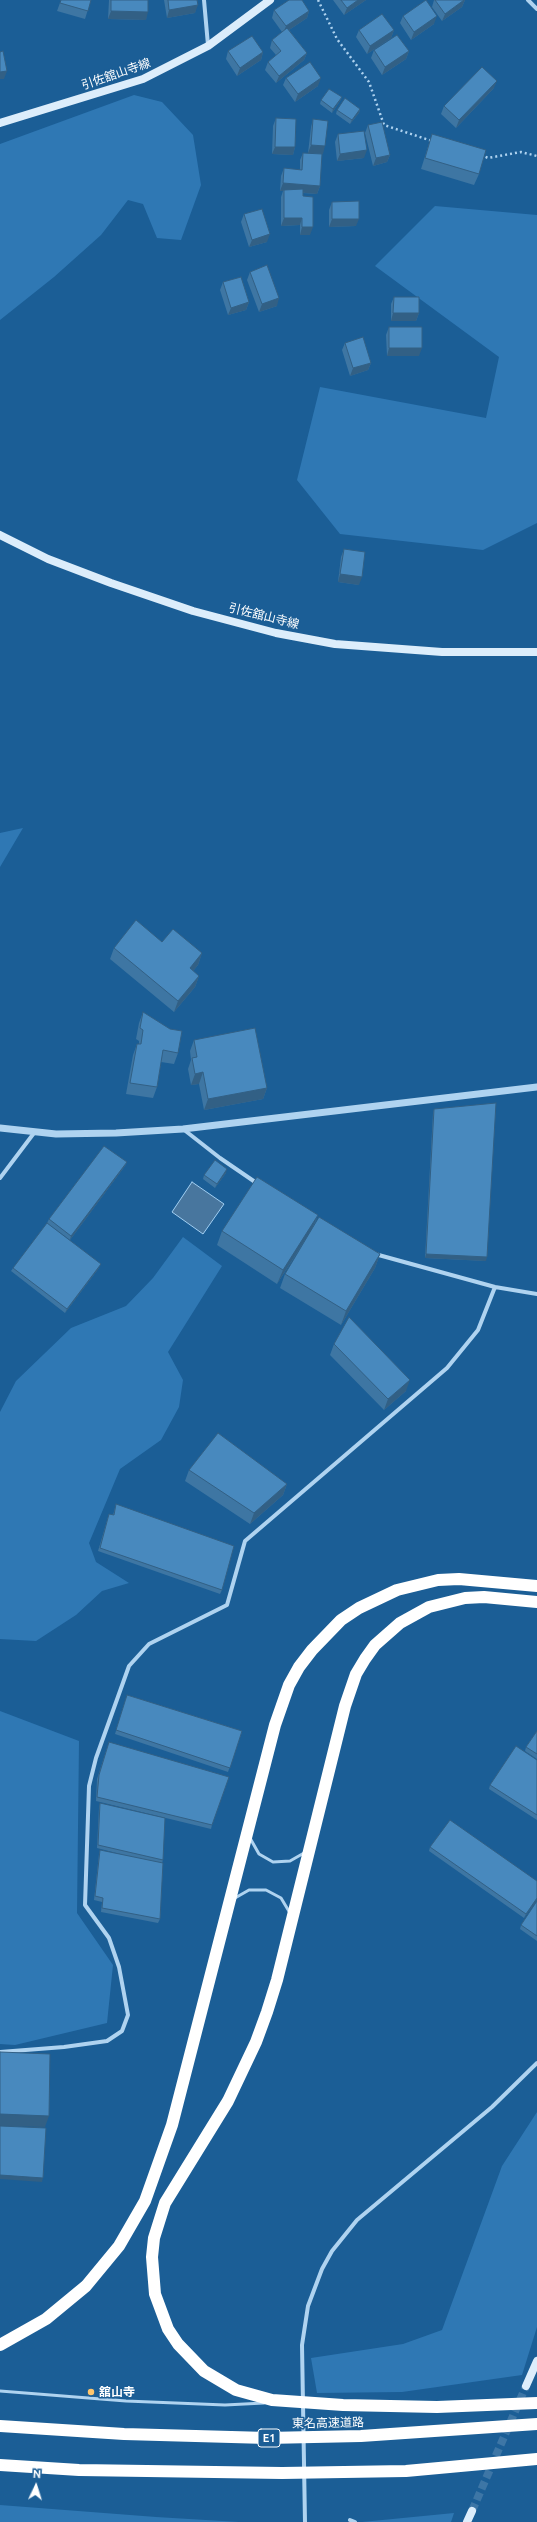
<!DOCTYPE html>
<meta charset="utf-8">
<style>
body{margin:0}
#map{position:relative;width:537px;height:2522px;overflow:hidden;background:#1b5e96;font-family:Ubuntu,sans-serif}
canvas{display:block}
.north{position:absolute;left:16px;top:2466px;width:40px;height:40px;-webkit-text-stroke:3px #1b5e96;paint-order:stroke;rotate:4deg;font-size:11px;font-weight:700;line-height:16px;text-align:center;color:#fff}
.north::after{content:'';display:block;margin:auto;width:14px;height:18px;background:#fff;clip-path:polygon(50% 0,100% 100%,50% 72%,0 100%)}
</style>
<div id="map">
<canvas width="537" height="2522"></canvas>
<div class="north">N</div>
</div>
<script>
const c = document.querySelector('canvas').getContext('2d');
c.lineJoin = 'round';
function paint(path, color) {
  c.fillStyle = color;
  c.fill(path, 'evenodd');
}
function poly(rows) {
  const path = new Path2D();
  for (const r of rows) {
    path.moveTo(r[0], r[1]);
    for (let i = 2; i < r.length; i += 2) path.lineTo(r[i], r[i + 1]);
  }
  return path;
}
function stroke(path, color, width, dash) {
  c.strokeStyle = color;
  c.lineWidth = width;
  c.lineCap = dash ? 'butt' : 'round';
  c.setLineDash(dash || []);
  c.stroke(path);
}
function label(font, color, halo, rows, align = 'center') {
  c.font = font + ' Ubuntu,"Noto Sans JP",sans-serif';
  c.lineWidth = 3;
  c.setLineDash([]);
  c.textBaseline = 'middle';
  c.strokeStyle = halo;
  c.fillStyle = color;
  for (const [text, x, y, turn = 0] of rows) {
    c.save();
    c.translate(x, y);
    c.rotate((+turn || 0) * Math.PI / 180);
    c.textAlign = isNaN(turn) ? turn : align;
    if (halo) c.strokeText(text, 0, 0);
    c.fillText(text, 0, 0);
    c.restore();
  }
}
const green = poly([
 [134,95,162,102,193,135,201,185,181,240,157,238,143,204,128,200,101,235,54,277,0,320,0,144],
 [435,206,537,215,537,523,483,550,340,534,297,480,320,387,486,418,499,357,375,266],
 [23,828,0,867,0,833],
 [183,1237,222,1266,168,1352,183,1380,179,1407,161,1440,120,1469,89,1543,96,1562,129,1583,102,1591,76,1615,36,1641,0,1639,0,1412,16,1381,71,1328,126,1306,153,1278],
 [0,1711,79,1741,77,1913,113,1965,107,2023,15,2045,0,2044],
 [537,2112,537,2327,522,2375,402,2392,317,2393,311,2358,403,2344,442,2330,502,2166],
 [0,2505,156,2517,239,2522,0,2522],
 [454,2513,451,2522,362,2522]
]);
const water = poly([
 [192,1182,224,1204,203,1234,172,1212,192,1182]
]);
const secondaryTunnel = poly([
 [472,2511,526,2386]
]);
const path = poly([
 [318,0,337,39,369,82,384,125,432,141],
 [481,155,488,158,521,152,537,156]
]);
const service = poly([
 [250,1838,259,1854,273,1862,290,1861,304,1853],
 [235,1898,249,1890,266,1890,281,1898,290,1913],
 [0,2391,126,2401,225,2405,264,2403]
]);
const minor = poly([
 [204,0,208,45],
 [528,0,537,9],
 [183,1129,220,1158,258,1184],
 [0,1178,34,1133],
 [375,1254,495,1287,537,1294],
 [0,2052,64,2047,107,2041,122,2031,128,2015,119,1967,109,1938,85,1905,89,1786,96,1758,129,1666,149,1644,227,1605,245,1541,447,1368,478,1330,495,1287],
 [350,2520,355,2522],
 [305,2522,302,2345,308,2306,322,2269,332,2251,357,2220,492,2107,537,2063]
]);
const tertiary = poly([
 [0,1128,56,1134,116,1133,183,1129,537,1087]
]);
const secondary = poly([
 [0,123,143,79,208,46,270,0],
 [0,535,48,559,111,583,193,611,276,633,335,644,442,652,537,652],
 [526,2386,537,2361],
 [467,2522,472,2511]
]);
const motorway = poly([
 [537,1602,484,1597,465,1598,429,1607,400,1623,375,1645,365,1659,356,1674,345,1706,277,1980,267,2012,256,2042,228,2101,165,2203,154,2238,152,2257,155,2294,168,2329,178,2344,204,2371,236,2390,272,2400,343,2405,437,2407,537,2403],
 [0,2345,46,2319,86,2286,119,2246,145,2201,172,2125,275,1725,289,1685,299,1667,312,1650,341,1620,359,1608,397,1590,438,1580,459,1579,537,1586],
 [0,2426,124,2434,267,2438,361,2436,537,2424],
 [0,2465,79,2470,282,2473,406,2471,537,2459]
]);
const wall = poly([
 [61,0,91,0,85,19,57,11],
 [109,0,148,0,146,20,108,19],
 [164,0,197,0,195,13,167,18],
 [333,0,366,0,344,15],
 [434,0,465,0,462,7,442,21,432,7],
 [274,10,309,11,307,18,289,30,307,53,304,60,276,83,265,70,268,62,276,55,270,48,272,40,282,32,272,18],
 [403,16,434,24,411,40,400,23],
 [359,30,394,30,391,38,367,54,356,37],
 [374,50,409,51,406,59,382,75,371,58],
 [228,51,263,52,261,60,237,76,226,59],
 [286,78,318,86,295,102,283,85],
 [494,88,456,128,441,114,444,106],
 [342,97,340,101,332,113,320,104,321,100],
 [360,109,359,113,350,124,336,114,337,110],
 [276,118,295,147,293,155,272,154,273,126],
 [313,119,323,154,308,153,311,127],
 [368,125,390,155,387,162,373,166,365,133],
 [338,134,364,158,337,161,335,142],
 [432,134,479,174,474,185,421,169],
 [303,153,320,186,317,194,303,193,303,196,310,235,300,235,300,225,281,226,281,197,283,191,280,191,281,176,284,168,300,170,300,160],
 [332,202,356,226,329,227,329,210],
 [244,214,267,242,249,247,241,222],
 [250,272,277,306,259,312,247,280],
 [223,282,249,302,246,310,228,315,220,290],
 [394,297,419,313,416,321,391,321,391,304],
 [389,327,419,356,387,356,386,335],
 [345,343,371,363,368,370,350,376,342,350],
 [344,549,359,585,338,582,341,557],
 [162,942,202,953,198,965,193,971,199,976,195,987,174,1012,110,959,114,948],
 [143,1012,178,1053,174,1064,161,1062,157,1087,153,1098,126,1094,133,1055,137,1044,139,1044,139,1041,136,1039,139,1023],
 [194,1040,267,1088,263,1099,204,1110,199,1084,191,1085,188,1069,191,1060,190,1051],
 [434,1109,486,1261,425,1258,433,1113],
 [127,1162,125,1166,70,1240,47,1223,49,1219],
 [226,1173,215,1188,203,1179,204,1175],
 [318,1215,313,1228,380,1254,375,1268,341,1325,280,1288,285,1274,308,1236,277,1284,217,1245,222,1231],
 [13,1268,99,1268,65,1313,11,1271],
 [334,1344,406,1391,384,1410,330,1355],
 [189,1470,287,1484,283,1495,250,1524,185,1481],
 [116,1504,222,1590,220,1594,98,1551,109,1514,113,1515],
 [127,1695,242,1731,228,1772,115,1734],
 [537,1731,537,1759,525,1751,526,1747],
 [109,1742,212,1825,211,1829,96,1801,97,1779],
 [537,1760,537,1820,489,1789,490,1785],
 [100,1803,163,1860,162,1863,160,1919,158,1923,101,1912,102,1902,94,1900,99,1854,100,1850,128,1856,97,1848,99,1807],
 [430,1847,537,1881,537,1900,524,1918,429,1851],
 [537,1901,537,1941,520,1929,521,1925]
]);
const shadedWall = poly([
 [358,0,366,0,344,15,347,8],
 [464,0,465,0,462,7,442,21,445,14],
 [198,5,195,13,167,18,169,10],
 [111,11,148,12,146,20,108,19],
 [309,11,307,18,283,34,286,26],
 [437,16,434,24,411,40,414,32],
 [394,30,391,38,367,54,370,46],
 [409,51,406,59,382,75,385,67],
 [263,52,261,60,237,76,240,68],
 [307,53,304,60,276,83,279,76],
 [7,71,4,79,0,79,0,72],
 [321,78,318,86,295,102,298,94],
 [497,81,494,88,456,128,459,120],
 [342,97,340,101,332,113,333,109],
 [360,109,359,113,350,124,352,120],
 [311,145,325,146,323,154,308,153],
 [275,147,295,147,293,155,272,154],
 [367,150,364,158,337,161,340,154],
 [390,155,387,162,373,166,376,158],
 [283,183,320,186,317,194,284,191,284,190,283,191,280,191],
 [284,218,302,218,300,225,281,226],
 [332,219,359,219,356,226,329,227],
 [302,227,313,227,310,235,300,235],
 [270,234,267,242,249,247,252,240],
 [279,298,277,306,259,312,262,304],
 [249,302,246,310,228,315,231,308],
 [393,313,419,313,416,321,391,321],
 [389,348,422,348,419,356,387,356],
 [371,363,368,370,350,376,353,368],
 [340,574,362,577,359,585,338,582],
 [202,953,198,965,186,980,190,968],
 [199,976,195,987,174,1012,178,1001],
 [203,1072,199,1084,191,1085,195,1074],
 [267,1088,263,1099,204,1110,208,1099],
 [127,1162,125,1166,70,1240,71,1236],
 [227,1169,226,1173,215,1188,217,1184],
 [318,1215,312,1229,277,1284,283,1270],
 [380,1254,375,1268,341,1325,346,1311],
 [426,1254,487,1257,486,1261,425,1258],
 [101,1264,99,1268,65,1313,67,1309],
 [410,1380,406,1391,384,1410,388,1399],
 [287,1484,283,1495,250,1524,254,1513],
 [537,1898,537,1900,524,1918,526,1914],
 [0,2114,49,2116,45,2127,0,2126],
 [0,2175,43,2178,42,2182,0,2179]
]);
const building = poly([
 [61,0,91,0,88,11,60,3,61,0],
 [111,0,148,0,148,12,111,11,111,0],
 [168,0,197,0,198,5,169,10,168,0],
 [289,0,302,0,309,11,286,26,274,10,289,0],
 [341,0,358,0,347,8,341,0],
 [426,0,437,16,414,32,403,16,426,0],
 [435,0,464,0,445,14,435,0],
 [382,14,394,30,370,46,359,30,382,14],
 [287,28,307,53,279,76,268,62,281,51,272,40,287,28],
 [397,35,409,51,385,67,374,50,397,35],
 [252,36,263,52,240,68,228,51,252,36],
 [3,51,7,71,0,72,0,52,3,51],
 [310,62,321,78,298,94,286,78,310,62],
 [482,67,497,81,459,120,444,106,482,67],
 [329,89,342,97,333,109,321,100,329,89],
 [345,98,360,109,352,120,337,110,345,98],
 [276,118,296,119,295,147,275,147,276,118],
 [313,119,328,121,325,146,311,145,313,119],
 [382,122,390,155,376,158,368,125,382,122],
 [364,131,367,150,340,154,338,134,364,131],
 [432,134,486,150,479,174,425,158,432,134],
 [303,153,322,154,320,186,283,183,284,168,302,170,303,153],
 [303,189,303,196,313,197,313,227,302,227,302,218,284,218,284,190,303,189],
 [359,201,359,219,332,219,332,202,359,201],
 [262,209,270,234,252,240,244,214,262,209],
 [267,265,279,298,262,304,250,272,267,265],
 [241,277,249,302,231,308,223,282,241,277],
 [394,297,419,297,419,313,393,313,394,297],
 [389,327,422,327,422,348,389,348,389,327],
 [363,337,371,363,353,368,345,343,363,337],
 [344,549,365,552,362,577,340,574,344,549],
 [136,920,162,942,173,929,202,953,190,968,199,976,178,1001,114,948,136,920],
 [143,1012,170,1029,182,1031,178,1053,163,1050,157,1087,130,1083,137,1044,141,1044,143,1030,140,1028,143,1012],
 [255,1028,267,1088,208,1099,203,1072,195,1074,192,1058,197,1057,194,1040,255,1028],
 [496,1103,487,1257,426,1254,434,1109,496,1103],
 [104,1146,127,1162,71,1236,49,1219,104,1146],
 [215,1160,227,1169,217,1184,204,1175,215,1160],
 [257,1177,318,1215,283,1270,222,1231,257,1177],
 [319,1217,380,1254,346,1311,285,1274,319,1217],
 [47,1223,101,1264,67,1309,13,1268,47,1223],
 [349,1317,410,1380,388,1399,334,1344,349,1317],
 [218,1433,287,1484,254,1513,189,1470,218,1433],
 [116,1504,234,1546,222,1590,100,1548,109,1514,114,1515,116,1504],
 [127,1695,242,1731,230,1768,116,1730,127,1695],
 [537,1731,537,1754,526,1747,537,1731],
 [109,1742,229,1777,212,1825,97,1797,99,1775,109,1742],
 [516,1746,537,1760,537,1815,490,1785,516,1746],
 [100,1803,165,1818,163,1860,98,1845,100,1803],
 [450,1820,537,1881,537,1898,526,1914,430,1847,450,1820],
 [100,1850,163,1863,160,1919,102,1908,103,1898,95,1896,100,1850],
 [537,1901,537,1936,521,1925,537,1901],
 [0,2052,50,2054,49,2116,0,2114,0,2052],
 [0,2126,46,2128,43,2178,0,2175,0,2126]
]);
const markers = [
 [91,2392,4,"#ffc66d"]
];
const shields = [
 [269,2438,22]
];
const shieldNames = [
 ["E1",269,2438]
];
const streetNames = [
 ["引佐舘山寺線",116,74,-19],
 ["引佐舘山寺線",264,616,14],
 ["東名高速道路",328,2423,-1]
];
const poiNames = [
 ["舘山寺",99,2392]
];
paint(green, '#2f78b4');
paint(water, '#48769e');
stroke(water, '#a2cff2', 1);
stroke(secondaryTunnel, '#3d76a6', 8, [8, 4]);
stroke(path, '#afd3f0', 2.5, [2, 3]);
stroke(service, '#afd3f0', 3);
stroke(minor, '#afd3f0', 4);
stroke(tertiary, '#afd3f0', 7);
stroke(secondary, '#dcedfb', 8);
stroke(motorway, '#fff', 12);
paint(wall, '#3e76a3');
paint(shadedWall, '#326085');
paint(building, '#4889be');
stroke(building, '#326085', 1);
for (const [x, y, r, color] of markers) {
  const dot = new Path2D();
  dot.arc(x, y, r, 0, 2 * Math.PI);
  c.fillStyle = color;
  c.fill(dot);
  stroke(dot, '#1b5e96', 1.5);
}
for (const [x, y, w] of shields) {
  const box = new Path2D();
  box.roundRect(x - w / 2, y - 9, w, 18, 3);
  c.fillStyle = '#1b5e96';
  c.fill(box);
  stroke(box, '#fff', 1);
}
label('bold 11px', '#fff', null, shieldNames);
label('12px', '#fff', '#1b5e96', streetNames);
label('bold 12px', '#fff', '#1b5e96', poiNames, 'left');
</script>
